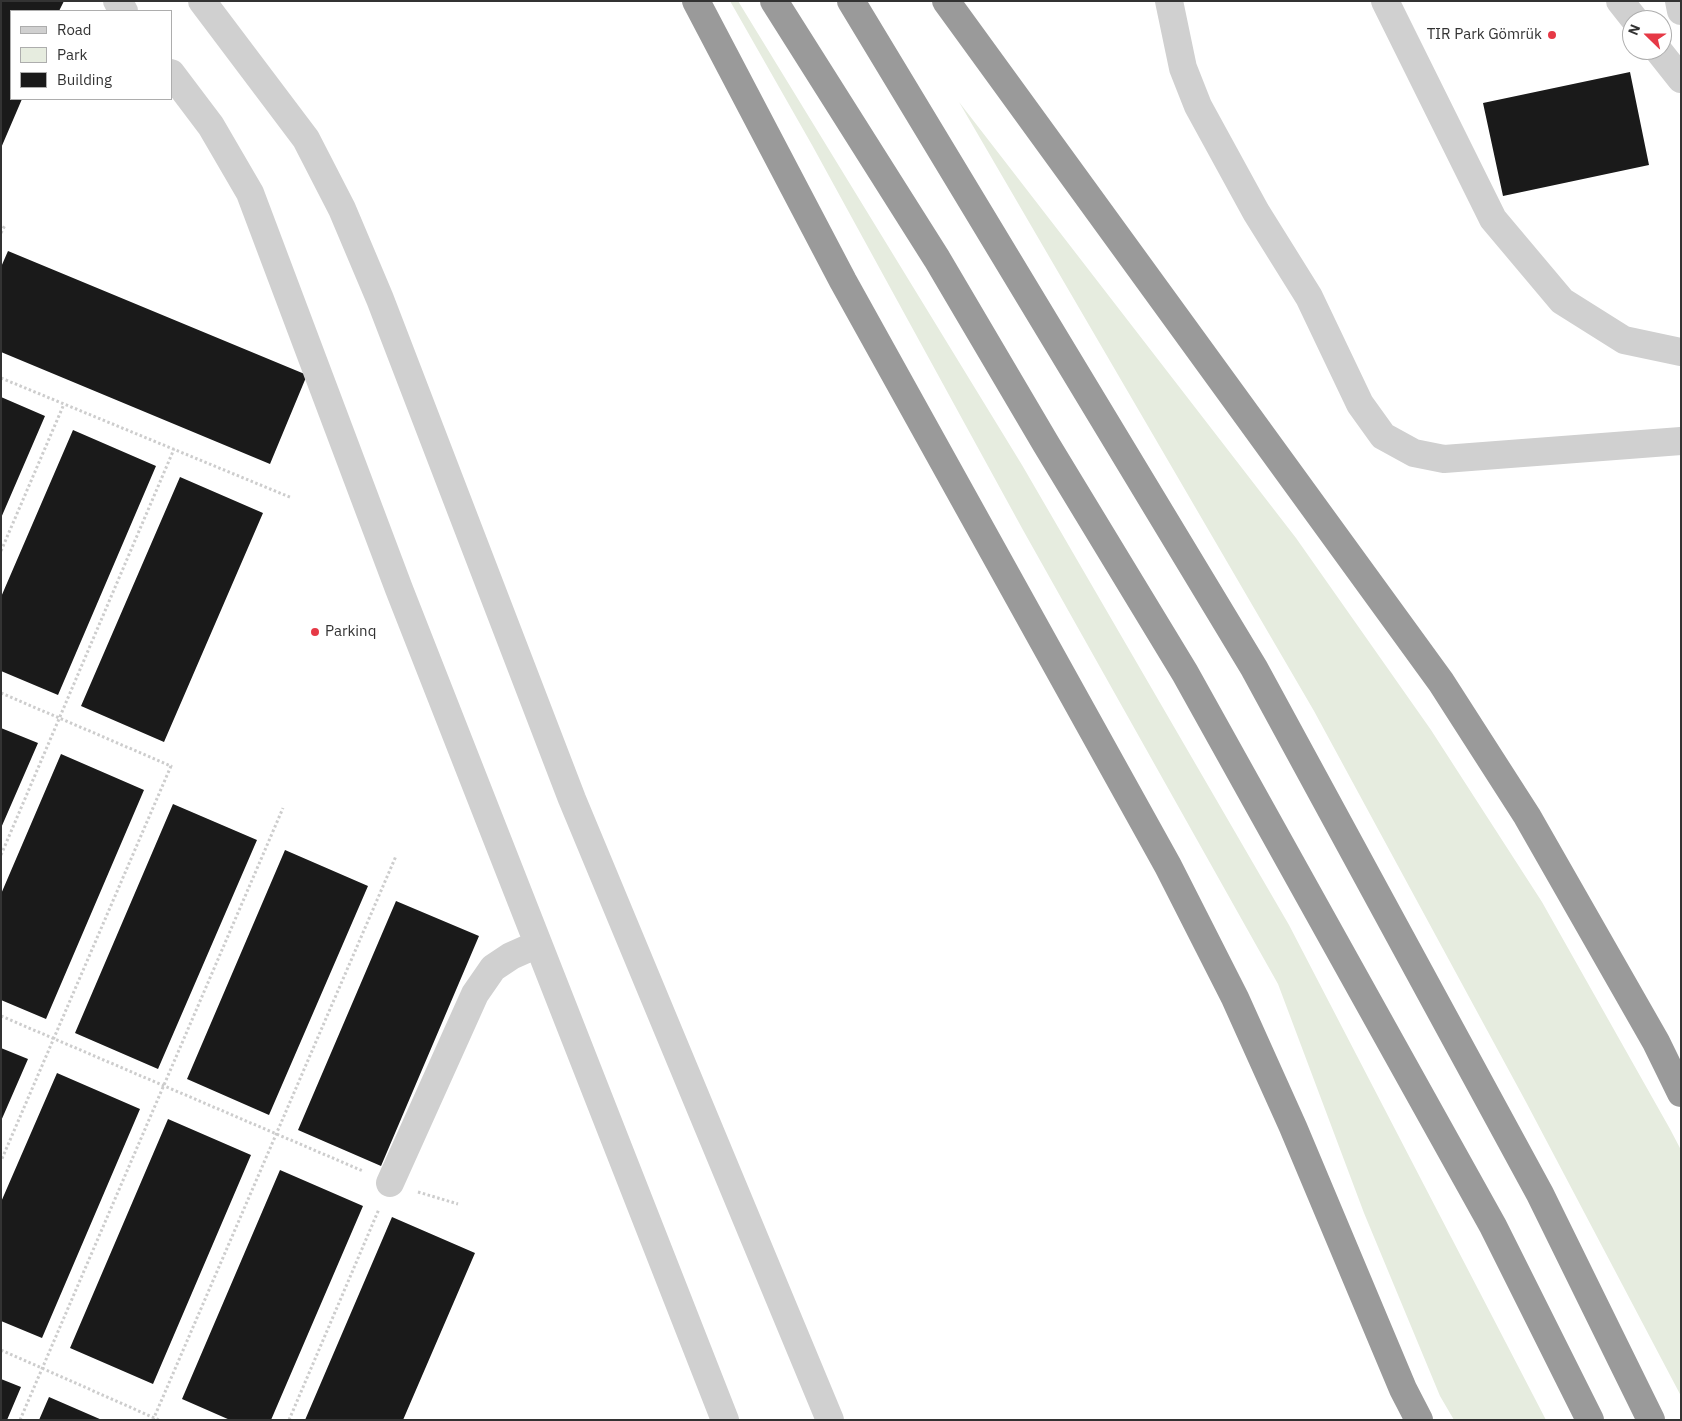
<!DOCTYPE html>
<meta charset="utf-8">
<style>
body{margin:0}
#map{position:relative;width:1682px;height:1421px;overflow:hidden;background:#fff;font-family:"IBM Plex Sans",sans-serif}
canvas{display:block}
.frame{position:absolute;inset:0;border:2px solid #333;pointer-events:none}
.legend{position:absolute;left:10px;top:10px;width:162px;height:90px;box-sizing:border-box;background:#fff;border:1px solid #adadad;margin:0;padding:6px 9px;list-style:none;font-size:15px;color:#333}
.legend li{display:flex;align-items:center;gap:10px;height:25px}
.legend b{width:25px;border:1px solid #adadad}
.north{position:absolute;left:1622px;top:10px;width:50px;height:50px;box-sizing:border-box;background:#fff;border:1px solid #adadad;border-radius:50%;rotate:292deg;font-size:14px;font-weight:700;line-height:20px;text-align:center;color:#333}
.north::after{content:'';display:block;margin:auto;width:18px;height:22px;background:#e63946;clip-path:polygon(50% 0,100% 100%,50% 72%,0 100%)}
</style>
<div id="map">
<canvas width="1682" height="1421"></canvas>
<div class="frame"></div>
<ul class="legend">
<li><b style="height:6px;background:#d0d0d0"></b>Road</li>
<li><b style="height:14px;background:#e6ecdf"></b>Park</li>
<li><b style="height:14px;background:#1a1a1a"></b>Building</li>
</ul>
<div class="north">N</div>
</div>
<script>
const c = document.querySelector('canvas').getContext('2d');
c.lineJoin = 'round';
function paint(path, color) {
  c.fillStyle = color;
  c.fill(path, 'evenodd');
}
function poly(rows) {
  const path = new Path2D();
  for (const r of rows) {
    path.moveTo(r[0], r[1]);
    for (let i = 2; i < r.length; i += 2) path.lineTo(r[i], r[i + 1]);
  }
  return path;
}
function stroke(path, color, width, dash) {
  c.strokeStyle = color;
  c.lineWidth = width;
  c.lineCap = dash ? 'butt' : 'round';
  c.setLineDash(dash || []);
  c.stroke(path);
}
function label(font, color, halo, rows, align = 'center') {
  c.font = font + ' "IBM Plex Sans",sans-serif';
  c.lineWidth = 5;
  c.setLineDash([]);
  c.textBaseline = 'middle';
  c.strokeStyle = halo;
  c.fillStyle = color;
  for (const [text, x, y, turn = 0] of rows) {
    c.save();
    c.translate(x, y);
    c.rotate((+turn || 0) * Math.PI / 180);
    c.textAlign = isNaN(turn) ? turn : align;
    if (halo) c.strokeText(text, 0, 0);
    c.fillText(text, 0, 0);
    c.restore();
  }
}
const green = poly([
 [730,1,738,1,1022,465,1289,925,1546,1420,1454,1420,1440,1396,1364,1213,1278,984,1023,530,812,145],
 [959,102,1296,538,1431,730,1542,902,1670,1129,1681,1150,1681,1396,1526,1102,1314,711]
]);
const building = poly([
 [1,1,64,1,59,11,11,11,11,99,22,99,1,148],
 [1630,72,1649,165,1503,196,1483,103],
 [8,251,307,375,270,464,1,352,1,267],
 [1,397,45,416,1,518],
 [73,430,156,466,58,695,1,671,1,597],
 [180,477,263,513,164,742,81,706],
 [1,728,38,743,1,828],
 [61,754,144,790,46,1019,1,1000,1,894],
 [173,804,257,840,158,1069,75,1033],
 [285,850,368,886,269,1115,187,1079],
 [396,901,479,936,381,1166,298,1130],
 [1,1048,28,1059,1,1121],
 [57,1073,140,1109,42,1338,1,1321,1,1202],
 [168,1119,251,1155,153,1384,70,1348],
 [280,1170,363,1206,271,1420,230,1420,182,1399],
 [392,1217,475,1253,403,1420,305,1420],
 [1,1379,21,1387,7,1420,1,1420],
 [49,1397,102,1420,39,1420]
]);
const path = poly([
 [1,233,5,225],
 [1,378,292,498],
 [1,551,64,404],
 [1,693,171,766,1,1161],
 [1,855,174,449],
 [1,1016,363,1171],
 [418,1192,458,1204],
 [1,1350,159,1420],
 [20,1420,283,808],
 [153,1420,396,856],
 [289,1420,379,1209]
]);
const minor = poly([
 [117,1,124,11],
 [202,1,306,139,342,209,380,299,572,799,830,1420],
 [1169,1,1183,68,1198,106,1256,212,1309,297,1360,404,1383,436,1414,453,1444,459,1681,441],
 [1385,1,1493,219,1562,301,1624,340,1681,352],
 [1620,1,1635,20],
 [1679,1,1681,11],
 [1658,50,1681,79],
 [171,73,211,126,250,193,399,589,725,1420],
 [390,1183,475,994,493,968,511,956,538,944]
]);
const highway = poly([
 [696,1,843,281,1168,866,1235,998,1293,1127,1403,1389,1419,1420],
 [774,1,937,259,1046,444,1185,673,1493,1226,1590,1420],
 [851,1,1254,668,1540,1194,1651,1420],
 [946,1,1441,682,1527,816,1656,1042,1681,1093]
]);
const markers = [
 [1552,35,5,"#e63946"],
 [315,632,5,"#e63946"]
];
const poiNames = [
 ["TIR Park Gömrük",1542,35],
 ["Parkinq",325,632,"left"]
];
paint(green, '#e6ecdf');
paint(building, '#1a1a1a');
stroke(path, '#cdcdcd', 3, [2.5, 2.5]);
stroke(minor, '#d0d0d0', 28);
stroke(highway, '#9a9a9a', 28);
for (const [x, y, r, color] of markers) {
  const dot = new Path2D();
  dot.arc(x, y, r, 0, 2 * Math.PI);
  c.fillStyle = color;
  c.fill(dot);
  stroke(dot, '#fff', 2);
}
label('15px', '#333', '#fff', poiNames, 'right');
</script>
